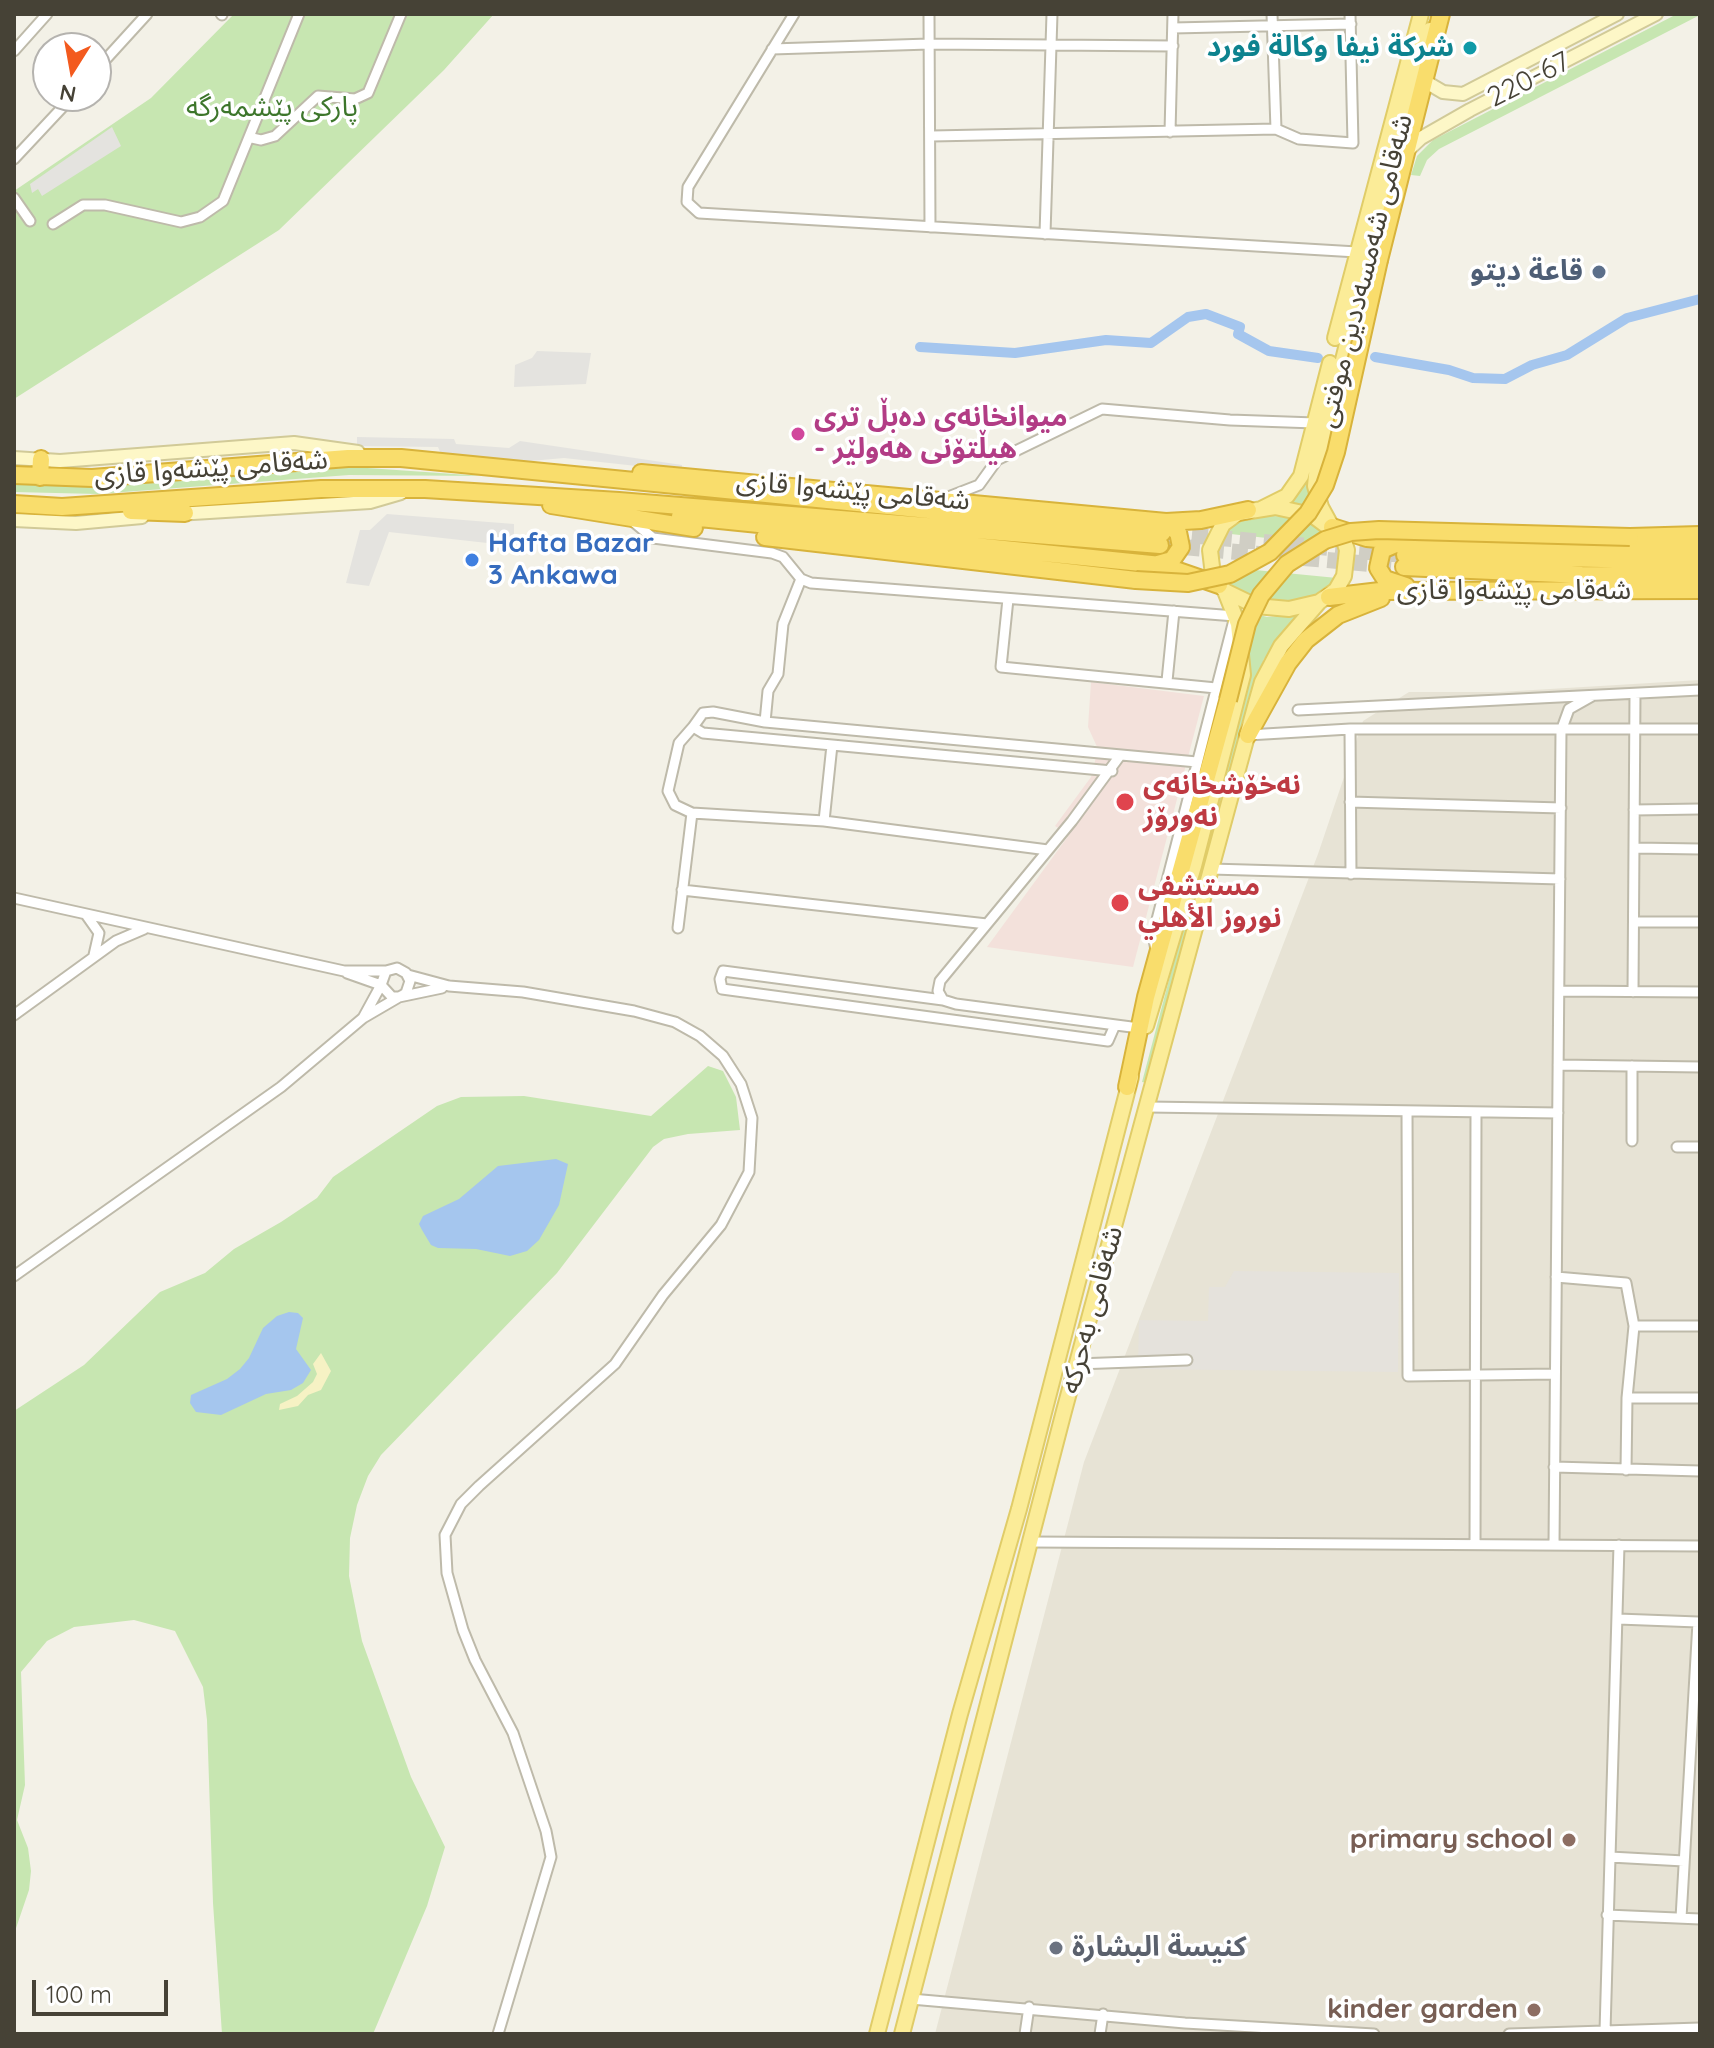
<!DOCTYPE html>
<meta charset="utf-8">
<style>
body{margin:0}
#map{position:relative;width:1714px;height:2048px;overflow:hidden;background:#f3f1e7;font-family:Quicksand,sans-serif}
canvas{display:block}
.frame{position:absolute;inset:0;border:16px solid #464236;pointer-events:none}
.north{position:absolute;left:32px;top:32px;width:80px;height:80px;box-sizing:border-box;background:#fff;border:2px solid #b5b3af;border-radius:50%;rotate:191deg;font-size:22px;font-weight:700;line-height:32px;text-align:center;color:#464236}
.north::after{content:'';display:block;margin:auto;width:28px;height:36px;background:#f35a1e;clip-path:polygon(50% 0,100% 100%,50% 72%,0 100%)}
.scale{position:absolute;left:32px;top:1980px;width:136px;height:36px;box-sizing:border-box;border:4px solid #464236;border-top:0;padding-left:10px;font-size:24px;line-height:28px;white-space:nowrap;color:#464236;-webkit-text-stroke:6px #fff;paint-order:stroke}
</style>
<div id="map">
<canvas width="1714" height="2048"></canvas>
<div class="frame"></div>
<div class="north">N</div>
<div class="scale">100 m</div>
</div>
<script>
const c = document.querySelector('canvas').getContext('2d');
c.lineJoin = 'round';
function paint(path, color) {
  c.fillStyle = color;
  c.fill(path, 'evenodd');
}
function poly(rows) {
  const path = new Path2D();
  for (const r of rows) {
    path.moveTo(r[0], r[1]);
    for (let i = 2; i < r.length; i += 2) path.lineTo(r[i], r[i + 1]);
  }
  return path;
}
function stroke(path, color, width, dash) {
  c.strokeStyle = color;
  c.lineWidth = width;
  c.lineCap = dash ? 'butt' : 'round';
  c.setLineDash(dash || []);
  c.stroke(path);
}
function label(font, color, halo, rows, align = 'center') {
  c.font = font + ' Quicksand,"Noto Sans Arabic",sans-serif';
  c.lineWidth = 7;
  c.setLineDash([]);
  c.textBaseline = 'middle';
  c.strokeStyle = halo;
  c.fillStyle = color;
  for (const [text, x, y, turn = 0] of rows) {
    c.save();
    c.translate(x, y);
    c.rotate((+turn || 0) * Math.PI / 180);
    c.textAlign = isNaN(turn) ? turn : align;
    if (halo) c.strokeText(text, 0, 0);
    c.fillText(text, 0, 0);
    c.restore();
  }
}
const residential = poly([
 [1700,680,1700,2034,935,2034,1084,1462,1318,854,1363,721,1409,692,1500,692]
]);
const industrial = poly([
 [1234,1271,1399,1273,1398,1372,1138,1369,1139,1320,1208,1321,1209,1287,1225,1287]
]);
const medical = poly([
 [1091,682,1204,696,1133,967,987,947,1069,835,1055,826,1091,777,1098,749,1088,727]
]);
const green = poly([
 [234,14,494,14,444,70,279,230,14,399,14,191,151,98],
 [1677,14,1700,15,1439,149,1427,160,1420,176,1411,175,1417,156,1433,140],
 [353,467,483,476,349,475,97,494,14,492,14,483,98,486],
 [1309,469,1309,482,1319,510,1287,502],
 [1262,515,1298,518,1315,524,1338,546,1222,533,1230,523],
 [1214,566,1337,578,1331,588,1319,596,1289,603,1251,598,1227,587],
 [1235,608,1267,617,1302,614,1264,659,1253,687,1148,1083,1142,1082,1248,681,1249,646],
 [708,1066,723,1071,736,1097,740,1130,688,1134,664,1139,653,1147,557,1273,381,1455,368,1476,357,1505,350,1538,349,1576,362,1641,411,1777,445,1847,427,1906,373,2034,222,2034,213,1903,207,1720,203,1687,175,1631,134,1620,74,1627,47,1641,21,1672,25,1785,17,1820,28,1848,31,1871,29,1890,14,1934,14,1411,84,1365,160,1292,205,1273,234,1249,281,1222,317,1198,333,1177,437,1106,461,1097,524,1096,651,1116]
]);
const sand = poly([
 [321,1353,331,1371,321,1390,308,1395,298,1406,279,1410,280,1404,297,1396,313,1382,317,1374,313,1364]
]);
const parking = poly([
 [112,127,121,146,42,196,38,189,32,193,30,184],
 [537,351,591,353,586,384,514,387,515,365,532,358],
 [357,437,454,439,456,444,509,448,520,441,682,465,682,471,564,458,508,463,443,459,438,447,357,446],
 [387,514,514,524,514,546,389,532,369,586,346,583,360,530,370,530]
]);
const water = poly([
 [556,1159,568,1164,559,1205,539,1240,527,1251,510,1256,476,1249,438,1248,431,1245,422,1230,419,1224,423,1216,459,1199,498,1166],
 [289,1312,298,1313,303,1318,296,1349,311,1370,303,1383,291,1390,266,1394,221,1415,196,1412,190,1403,191,1395,227,1379,240,1369,249,1358,263,1328,277,1316]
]);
const canal = poly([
 [920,347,1015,353,1106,340,1151,343,1188,317,1206,314,1240,327,1238,334,1269,351,1318,358],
 [1375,357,1449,370,1473,378,1505,379,1532,365,1567,355,1627,318,1700,299]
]);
const highwayTunnel = poly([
 [1168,533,1405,555],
 [1160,545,1404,567]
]);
const street = poly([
 [221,14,222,15],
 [794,14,688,187,687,202,699,213,1357,252],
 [929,14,930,227],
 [1272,14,1276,129],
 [1173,28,1351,24],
 [772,49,929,44,1173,46],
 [14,51,47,14],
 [96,70,147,14],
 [1170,132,1173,14],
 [932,136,1276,129,1299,139,1353,143,1350,14],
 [252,138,261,140,275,136,318,96,355,99,368,93,401,14],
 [14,159,73,96],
 [14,198,30,221],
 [53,224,83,205,105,205,181,222,200,217,223,201,299,14],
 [1045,234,1052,14],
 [943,499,979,485,997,460,1102,409,1230,420,1315,423],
 [630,519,653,538,772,553,783,557,801,579,811,583,1235,616,1153,935,1156,950],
 [1008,599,1001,667,1216,688],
 [1167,681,1174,611],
 [1298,710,1700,690],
 [765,722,768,691,778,674,783,624,801,579],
 [1350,729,1351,874],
 [1248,735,1350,729,1700,729],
 [1119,757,1072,821,940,981,938,991,943,1000,956,1004,1139,1028],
 [1112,771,703,733,693,727,703,713,713,712,765,722,1197,762],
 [1350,802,1561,808],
 [1634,810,1700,809],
 [692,813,675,805,668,791,679,743,693,727],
 [824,821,832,745],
 [1635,848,1700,849],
 [1211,869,1560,879],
 [682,890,987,924],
 [14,898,344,971,386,971],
 [87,916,99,933,94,955],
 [1634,922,1700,922],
 [678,928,692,813,824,821,1048,850],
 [347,973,381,985,363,1018],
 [408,975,449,986,523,992,634,1011,675,1022,700,1036,723,1056,741,1084,752,1118,749,1172,721,1225,663,1295,615,1364,479,1486,461,1504,445,1535,447,1573,463,1630,475,1660,513,1733,546,1831,551,1857,498,2034],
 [1559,991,1700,992],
 [1633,992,1635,694],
 [943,1000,723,971,720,979,722,989,1108,1041,1115,1025],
 [14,1015,116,941,144,929],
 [1558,1065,1700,1067],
 [1632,1066,1632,1141],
 [1148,1107,1558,1113],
 [1407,1111,1408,1376,1555,1374],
 [1677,1147,1700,1147],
 [14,1276,281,1087,363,1018,399,997,403,995,406,993,410,981,406,973,397,968,386,971,381,985,392,997,399,997,442,988],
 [1556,1277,1626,1283,1634,1326,1627,1398,1626,1470],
 [1634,1326,1700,1326],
 [1077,1364,1187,1360],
 [1627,1398,1700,1398],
 [1554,1467,1700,1471],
 [1031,1542,1700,1546],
 [1475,1544,1476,1112],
 [1554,1544,1561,731,1569,709,1592,696],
 [1618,1619,1698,1622,1681,1918],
 [1610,1857,1684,1861],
 [1607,1915,1700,1919],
 [911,1999,1185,2023,1374,2034],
 [1605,2031,1619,1545],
 [1025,2034,1029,2007],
 [1100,2034,1103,2014],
 [1509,2034,1700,2028]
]);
const secondary = poly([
 [1426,82,1443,92,1463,94,1617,14],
 [1406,152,1421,138,1470,110,1656,14],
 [14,458,60,461,294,443,358,452],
 [177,514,370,502,401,493],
 [14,520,76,523,142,517]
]);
const primary = poly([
 [1335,338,1421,14],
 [1275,507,1312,515,1343,538,1347,550,1344,576,1336,590,1319,602,1289,609,1256,606,1225,591,1213,575,1210,550,1223,524,1238,513,1275,507],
 [1261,509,1287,496,1301,476,1330,363],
 [1332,527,1321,507,1315,486,1317,465,1401,126,1430,30],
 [1146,1026,1194,866,1243,675,1238,624,1225,591],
 [877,2034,960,1714,1019,1509,1131,1077],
 [902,2034,1064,1411,1256,703,1262,682,1281,646,1319,602]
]);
const highway = poly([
 [1379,260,1441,14],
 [641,473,1166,522,1201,520,1248,510],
 [14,475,92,478,348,458,401,458,1162,533],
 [40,477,41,459],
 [14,504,62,507,321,489,425,489,619,501,1160,545],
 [551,505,694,528],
 [131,511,185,513],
 [680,516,1161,565,1219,585],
 [1332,527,1367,538,1408,542,1700,548],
 [765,537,1136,580],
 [1630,537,1700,535],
 [1398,543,1382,550,1378,568,1385,579,1406,586],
 [1405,555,1700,561],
 [1158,564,1172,560,1181,547,1178,532,1163,523],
 [1404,567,1582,575,1700,576],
 [1329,597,1380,591,1700,590],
 [1248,735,1288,663,1306,640,1338,615,1381,598],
 [1127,1087,1146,997,1228,700]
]);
const highwayBridge = poly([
 [1136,580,1188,583,1230,574,1270,552,1308,513,1325,485,1336,452,1379,260],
 [1228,700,1247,624,1261,595,1287,564,1325,540,1351,532,1379,530,1630,537]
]);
const markers = [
 [1470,48,8,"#0f9aa8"],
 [1599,272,8,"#5c6f8a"],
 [798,434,8,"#d1479c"],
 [472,560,8,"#3f7fe0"],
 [1125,802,10,"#e0444e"],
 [1120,903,10,"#e0444e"],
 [1569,1840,8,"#8d6e63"],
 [1056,1948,8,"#6b7280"],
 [1534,2010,8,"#8d6e63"]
];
const cultureNames = [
 ["شركة نيفا وكالة فورد",1454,48]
];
const streetNames = [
 ["220-67",1529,80,-27],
 ["شەقامی شەمسەددین موفتی",1365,271,-76],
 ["شەقامی پێشەوا قازی",211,468,-4],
 ["شەقامی پێشەوا قازی",853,491,5],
 ["شەقامی پێشەوا قازی",1514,591],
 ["شەقامی بەحرکە",1092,1310,-75]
];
const parkNames = [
 ["پارکی پێشمەرگە",272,108]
];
const serviceNames = [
 ["قاعة ديتو",1583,272]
];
const hotelNames = [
 ["میوانخانەی دەبڵ تری",814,418],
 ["- هیڵتۆنی هەولێر",814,450]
];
const shopNames = [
 ["Hafta Bazar",488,544],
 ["3 Ankawa",488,576]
];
const healthNames = [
 ["نەخۆشخانەی",1143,786],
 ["نەورۆز",1143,818],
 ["مستشفى",1138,887],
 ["نوروز الأهلي",1138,919]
];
const educationNames = [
 ["primary school",1553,1840],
 ["kinder garden",1518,2010]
];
const worshipNames = [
 ["كنيسة البشارة",1072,1948]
];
paint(residential, '#e7e3d5');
paint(industrial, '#e5e2dc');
paint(medical, '#f3e1db');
paint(green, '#c7e6b1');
paint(sand, '#f6f2c4');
paint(parking, '#e4e3df');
paint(water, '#a5c6ee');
stroke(canal, '#a5c6ee', 10);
stroke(highwayTunnel, '#d0cec4', 16, [16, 8]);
stroke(street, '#bebaaa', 13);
stroke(secondary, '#d1ca98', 16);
stroke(primary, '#e0cc68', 18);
stroke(highway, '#d8b33b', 20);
stroke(street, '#fff', 9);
stroke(secondary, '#fdf7c7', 12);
stroke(primary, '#fbec98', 14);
stroke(highway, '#f9dd6c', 16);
stroke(highwayBridge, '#d8b33b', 20, []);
stroke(highwayBridge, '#f9dd6c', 16);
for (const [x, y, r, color] of markers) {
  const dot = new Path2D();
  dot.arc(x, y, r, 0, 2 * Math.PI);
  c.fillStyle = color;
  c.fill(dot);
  stroke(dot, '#fff', 3);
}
label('bold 28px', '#0d838f', '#fff', cultureNames, 'right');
label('28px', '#464236', '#fff', streetNames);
label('28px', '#3d762b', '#fff', parkNames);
label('bold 28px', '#4e5e75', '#fff', serviceNames, 'right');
label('bold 28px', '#b23c85', '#fff', hotelNames, 'left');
label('bold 28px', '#366cbe', '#fff', shopNames, 'left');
label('bold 28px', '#be3a42', '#fff', healthNames, 'left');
label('bold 28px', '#785e54', '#fff', educationNames, 'right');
label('bold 28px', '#5b616d', '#fff', worshipNames, 'left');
</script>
